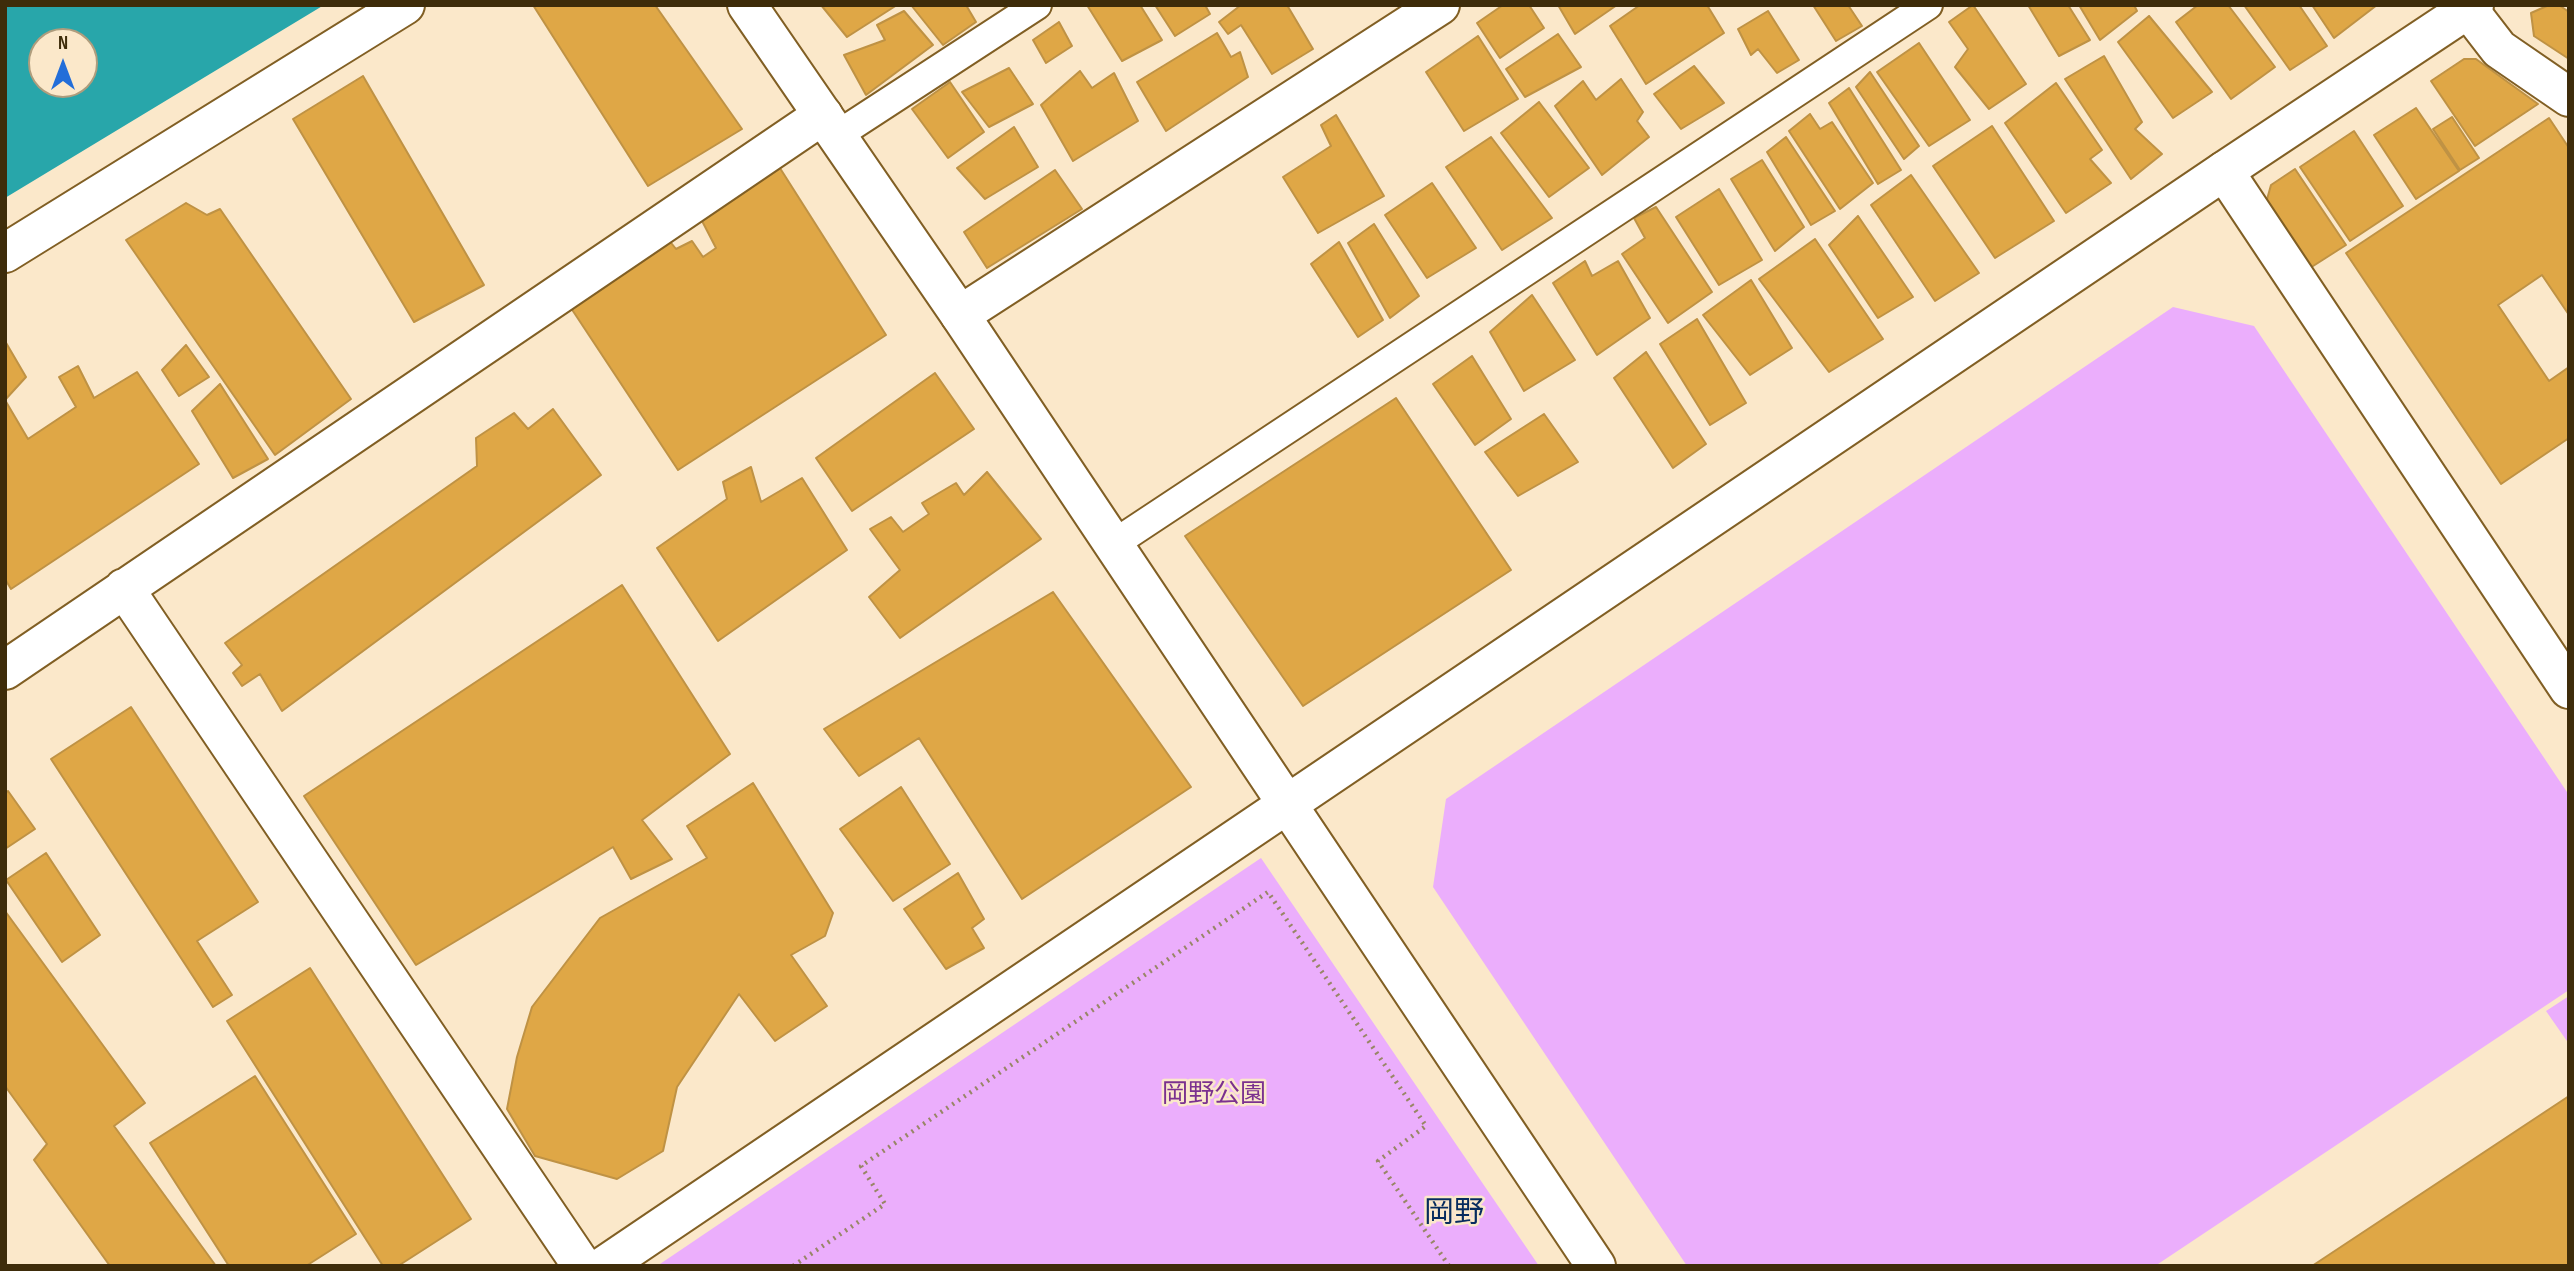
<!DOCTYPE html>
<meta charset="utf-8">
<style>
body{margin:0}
#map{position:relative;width:2574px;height:1271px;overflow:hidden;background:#fbe8ca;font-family:"Sofia Sans Condensed",sans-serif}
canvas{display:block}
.frame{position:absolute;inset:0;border:7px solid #3e2c0a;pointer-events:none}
.north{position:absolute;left:28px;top:28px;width:70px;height:70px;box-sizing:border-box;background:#fbe8ca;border:2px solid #af9d7d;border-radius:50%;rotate:0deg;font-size:19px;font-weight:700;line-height:28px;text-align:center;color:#3e2c0a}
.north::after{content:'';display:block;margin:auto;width:24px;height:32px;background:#236ed9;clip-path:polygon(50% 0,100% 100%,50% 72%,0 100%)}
</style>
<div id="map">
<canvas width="2574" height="1271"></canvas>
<div class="frame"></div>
<div class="north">N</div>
</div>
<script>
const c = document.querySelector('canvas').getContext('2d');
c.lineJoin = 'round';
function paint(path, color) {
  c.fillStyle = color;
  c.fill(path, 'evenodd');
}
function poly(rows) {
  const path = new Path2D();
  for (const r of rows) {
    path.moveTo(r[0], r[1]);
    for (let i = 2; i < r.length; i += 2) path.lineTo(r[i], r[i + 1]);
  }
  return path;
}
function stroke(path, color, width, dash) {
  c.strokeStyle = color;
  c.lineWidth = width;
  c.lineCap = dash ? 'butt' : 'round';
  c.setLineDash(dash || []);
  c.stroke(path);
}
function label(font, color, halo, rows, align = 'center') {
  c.font = font + ' "Sofia Sans Condensed","Noto Sans JP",sans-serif';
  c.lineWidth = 5;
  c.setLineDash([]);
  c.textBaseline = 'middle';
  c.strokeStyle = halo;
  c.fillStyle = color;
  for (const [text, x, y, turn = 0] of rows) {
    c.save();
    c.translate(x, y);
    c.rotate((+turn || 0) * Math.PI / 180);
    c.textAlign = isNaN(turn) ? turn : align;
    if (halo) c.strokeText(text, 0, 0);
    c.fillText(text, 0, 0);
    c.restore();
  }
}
const green = poly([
 [2173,307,2254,326,2569,795,2569,990,2155,1266,1687,1266,1433,887,1446,799],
 [1261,858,1539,1266,657,1266],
 [2569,996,2569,1044,2546,1011]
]);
const water = poly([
 [5,5,324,5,5,198],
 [42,42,84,42,84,84,42,84]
]);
const building = poly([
 [533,5,655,5,742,129,648,186,533,5],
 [821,5,897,5,847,37,821,5],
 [911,5,966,5,976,22,943,45,911,5],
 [1087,5,1140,5,1162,40,1122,61,1087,5],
 [1155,5,1205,5,1210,14,1175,36,1155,5],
 [1241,5,1287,5,1313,49,1272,74,1241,25,1228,34,1219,22,1241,5],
 [1503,5,1529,5,1544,28,1500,58,1477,23,1503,5],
 [1558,5,1617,5,1575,34,1558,5],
 [1640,5,1707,5,1724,33,1646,84,1610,26,1640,5],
 [1813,5,1848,5,1862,26,1836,41,1813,5],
 [1973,5,2026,84,1989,109,1955,67,1968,49,1949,22,1973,5],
 [2028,5,2068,5,2090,40,2059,56,2028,5],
 [2079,5,2134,5,2137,11,2100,40,2079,5],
 [2198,5,2228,5,2275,67,2231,99,2176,22,2198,5],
 [2244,5,2299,5,2327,46,2290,70,2244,5],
 [2312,5,2377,5,2334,38,2312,5],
 [2549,5,2559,5,2569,12,2569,59,2534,36,2531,13,2549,5],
 [904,11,933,45,866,95,844,55,885,40,877,25,904,11],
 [1768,11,1799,60,1777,73,1758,49,1751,55,1738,29,1768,11],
 [2149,16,2212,92,2173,118,2118,42,2149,16],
 [1059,22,1072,46,1046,63,1033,40,1059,22],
 [1217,33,1231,57,1240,52,1248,77,1166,131,1137,82,1217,33],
 [1558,34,1581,67,1525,97,1506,69,1558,34],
 [1478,36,1518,99,1464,131,1426,72,1478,36],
 [1919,43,1970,120,1929,146,1877,72,1919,43],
 [2104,56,2142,122,2135,129,2162,154,2131,179,2065,79,2104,56],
 [2464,59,2476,59,2538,104,2475,146,2431,81,2464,59],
 [1694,66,1724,103,1681,129,1654,94,1694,66],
 [1009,68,1033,104,989,127,962,92,1009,68],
 [1080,71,1092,88,1114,73,1138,121,1073,161,1041,105,1080,71],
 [1870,72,1919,146,1904,159,1856,87,1870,72],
 [363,76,484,285,414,322,293,119,363,76],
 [1621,79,1643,112,1637,121,1649,137,1602,175,1555,106,1583,81,1596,100,1621,79],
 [950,82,984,132,948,158,912,109,950,82],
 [2056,83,2102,150,2090,159,2111,183,2066,213,2005,123,2056,83],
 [1849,88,1901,170,1878,184,1829,103,1849,88],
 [1539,102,1589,168,1549,197,1501,133,1539,102],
 [2416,108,2459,171,2416,199,2374,135,2416,108],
 [1810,114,1820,129,1832,122,1873,183,1840,209,1789,131,1810,114],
 [1336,115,1384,196,1318,233,1283,177,1331,146,1321,125,1336,115],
 [2452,117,2479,158,2460,170,2433,129,2452,117],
 [2549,118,2569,148,2569,315,2542,275,2498,305,2549,381,2569,367,2569,438,2501,484,2346,253,2549,118],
 [1992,126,2054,221,1995,258,1933,166,1992,126],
 [1014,127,1038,167,985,199,957,168,1014,127],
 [2354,131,2403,206,2350,241,2300,167,2354,131],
 [1491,137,1552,218,1502,250,1446,167,1491,137],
 [1786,137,1835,211,1811,225,1767,152,1786,137],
 [1762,160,1804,227,1775,251,1731,179,1762,160],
 [778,165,886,335,678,470,569,305,668,239,676,249,692,241,703,257,716,248,700,217,778,165],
 [2295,169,2346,245,2310,268,2266,203,2271,185,2295,169],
 [1055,170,1082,209,987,268,964,232,1055,170],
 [1911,175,1979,273,1935,301,1871,205,1911,175],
 [1432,183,1476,248,1427,278,1385,215,1432,183],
 [1719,189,1762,260,1719,285,1676,217,1719,189],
 [186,203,207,215,220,209,351,399,275,455,126,240,186,203],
 [1656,207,1712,292,1668,323,1622,254,1645,238,1634,218,1656,207],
 [1858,216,1913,297,1878,318,1829,245,1858,216],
 [1374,224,1419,296,1390,318,1348,243,1374,224],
 [1815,239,1883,339,1829,372,1759,279,1815,239],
 [1339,242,1383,320,1358,337,1311,264,1339,242],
 [1585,261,1592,276,1618,261,1650,318,1597,355,1553,283,1585,261],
 [1751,280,1792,348,1750,375,1703,315,1751,280],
 [1532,295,1575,360,1524,391,1490,332,1532,295],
 [1697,319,1746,403,1710,425,1660,344,1697,319],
 [5,341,26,377,5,400,28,439,76,407,59,377,78,366,94,398,137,372,199,464,11,589,5,579,5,341],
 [186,345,209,377,179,396,162,370,186,345],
 [1646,352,1706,444,1673,468,1614,378,1646,352],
 [1472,356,1511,419,1475,445,1433,384,1472,356],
 [935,373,974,429,852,511,816,458,935,373],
 [220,384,268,459,233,478,192,411,220,384],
 [1396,398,1511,570,1303,706,1185,536,1396,398],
 [553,409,601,475,282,711,260,674,242,686,233,673,242,665,225,643,477,466,476,438,514,413,528,429,553,409],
 [1544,414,1578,462,1518,496,1485,452,1544,414],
 [751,467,761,502,802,478,847,550,718,641,657,548,727,499,723,482,751,467],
 [987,472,1041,539,900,638,869,597,900,570,870,529,891,517,903,532,929,514,922,503,956,483,964,495,987,472],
 [622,585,730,754,642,820,672,859,631,879,613,847,416,965,304,796,622,585],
 [1053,592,1191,787,1022,899,919,738,859,776,824,729,1053,592],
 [131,707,258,902,197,941,232,995,213,1007,51,759,131,707],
 [753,783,833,913,825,936,791,955,827,1006,775,1041,739,994,677,1087,663,1151,617,1179,535,1156,507,1109,517,1057,532,1007,600,918,707,858,687,826,753,783],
 [901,787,950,864,893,901,840,829,901,787],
 [8,791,35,829,5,849,5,793,8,791],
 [46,853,100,935,62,962,6,880,46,853],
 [958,873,984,919,972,928,984,948,946,969,904,909,958,873],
 [5,911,145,1103,114,1126,216,1266,110,1266,34,1160,47,1144,5,1086,5,911],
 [310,968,471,1219,398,1266,383,1266,227,1021,310,968],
 [255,1076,356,1234,306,1266,229,1266,150,1143,255,1076],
 [2569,1096,2569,1266,2312,1266,2569,1096]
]);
const path = poly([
 [793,1266,885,1204,861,1166,1268,892,1426,1126,1378,1161,1449,1266]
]);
const service = poly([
 [836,136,1037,5],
 [1112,545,1928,5]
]);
const minor = poly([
 [2465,5,2499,49,2569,97],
 [2224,171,2569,689],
 [960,315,1440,5],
 [124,588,582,1266],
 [5,670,823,115]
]);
const tertiary = poly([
 [747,5,960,315,1596,1266],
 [5,253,405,5],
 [604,1266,2224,171,2474,5]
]);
const parkNames = [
 ["岡野公園",1214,1095]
];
const quarterNames = [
 ["岡野",1454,1214]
];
paint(green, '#ebaefc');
paint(water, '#28a6aa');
paint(building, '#dfa746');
stroke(building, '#bf9244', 2);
stroke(service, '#815f24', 32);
stroke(minor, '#815f24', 42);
stroke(tertiary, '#815f24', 42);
stroke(path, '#988666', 4.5, [2, 5]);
stroke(service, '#fff', 28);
stroke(minor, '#fff', 38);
stroke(tertiary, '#fff', 38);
label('26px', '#7b318f', '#fbe8ca', parkNames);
label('30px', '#072b5e', '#fbe8ca', quarterNames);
</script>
